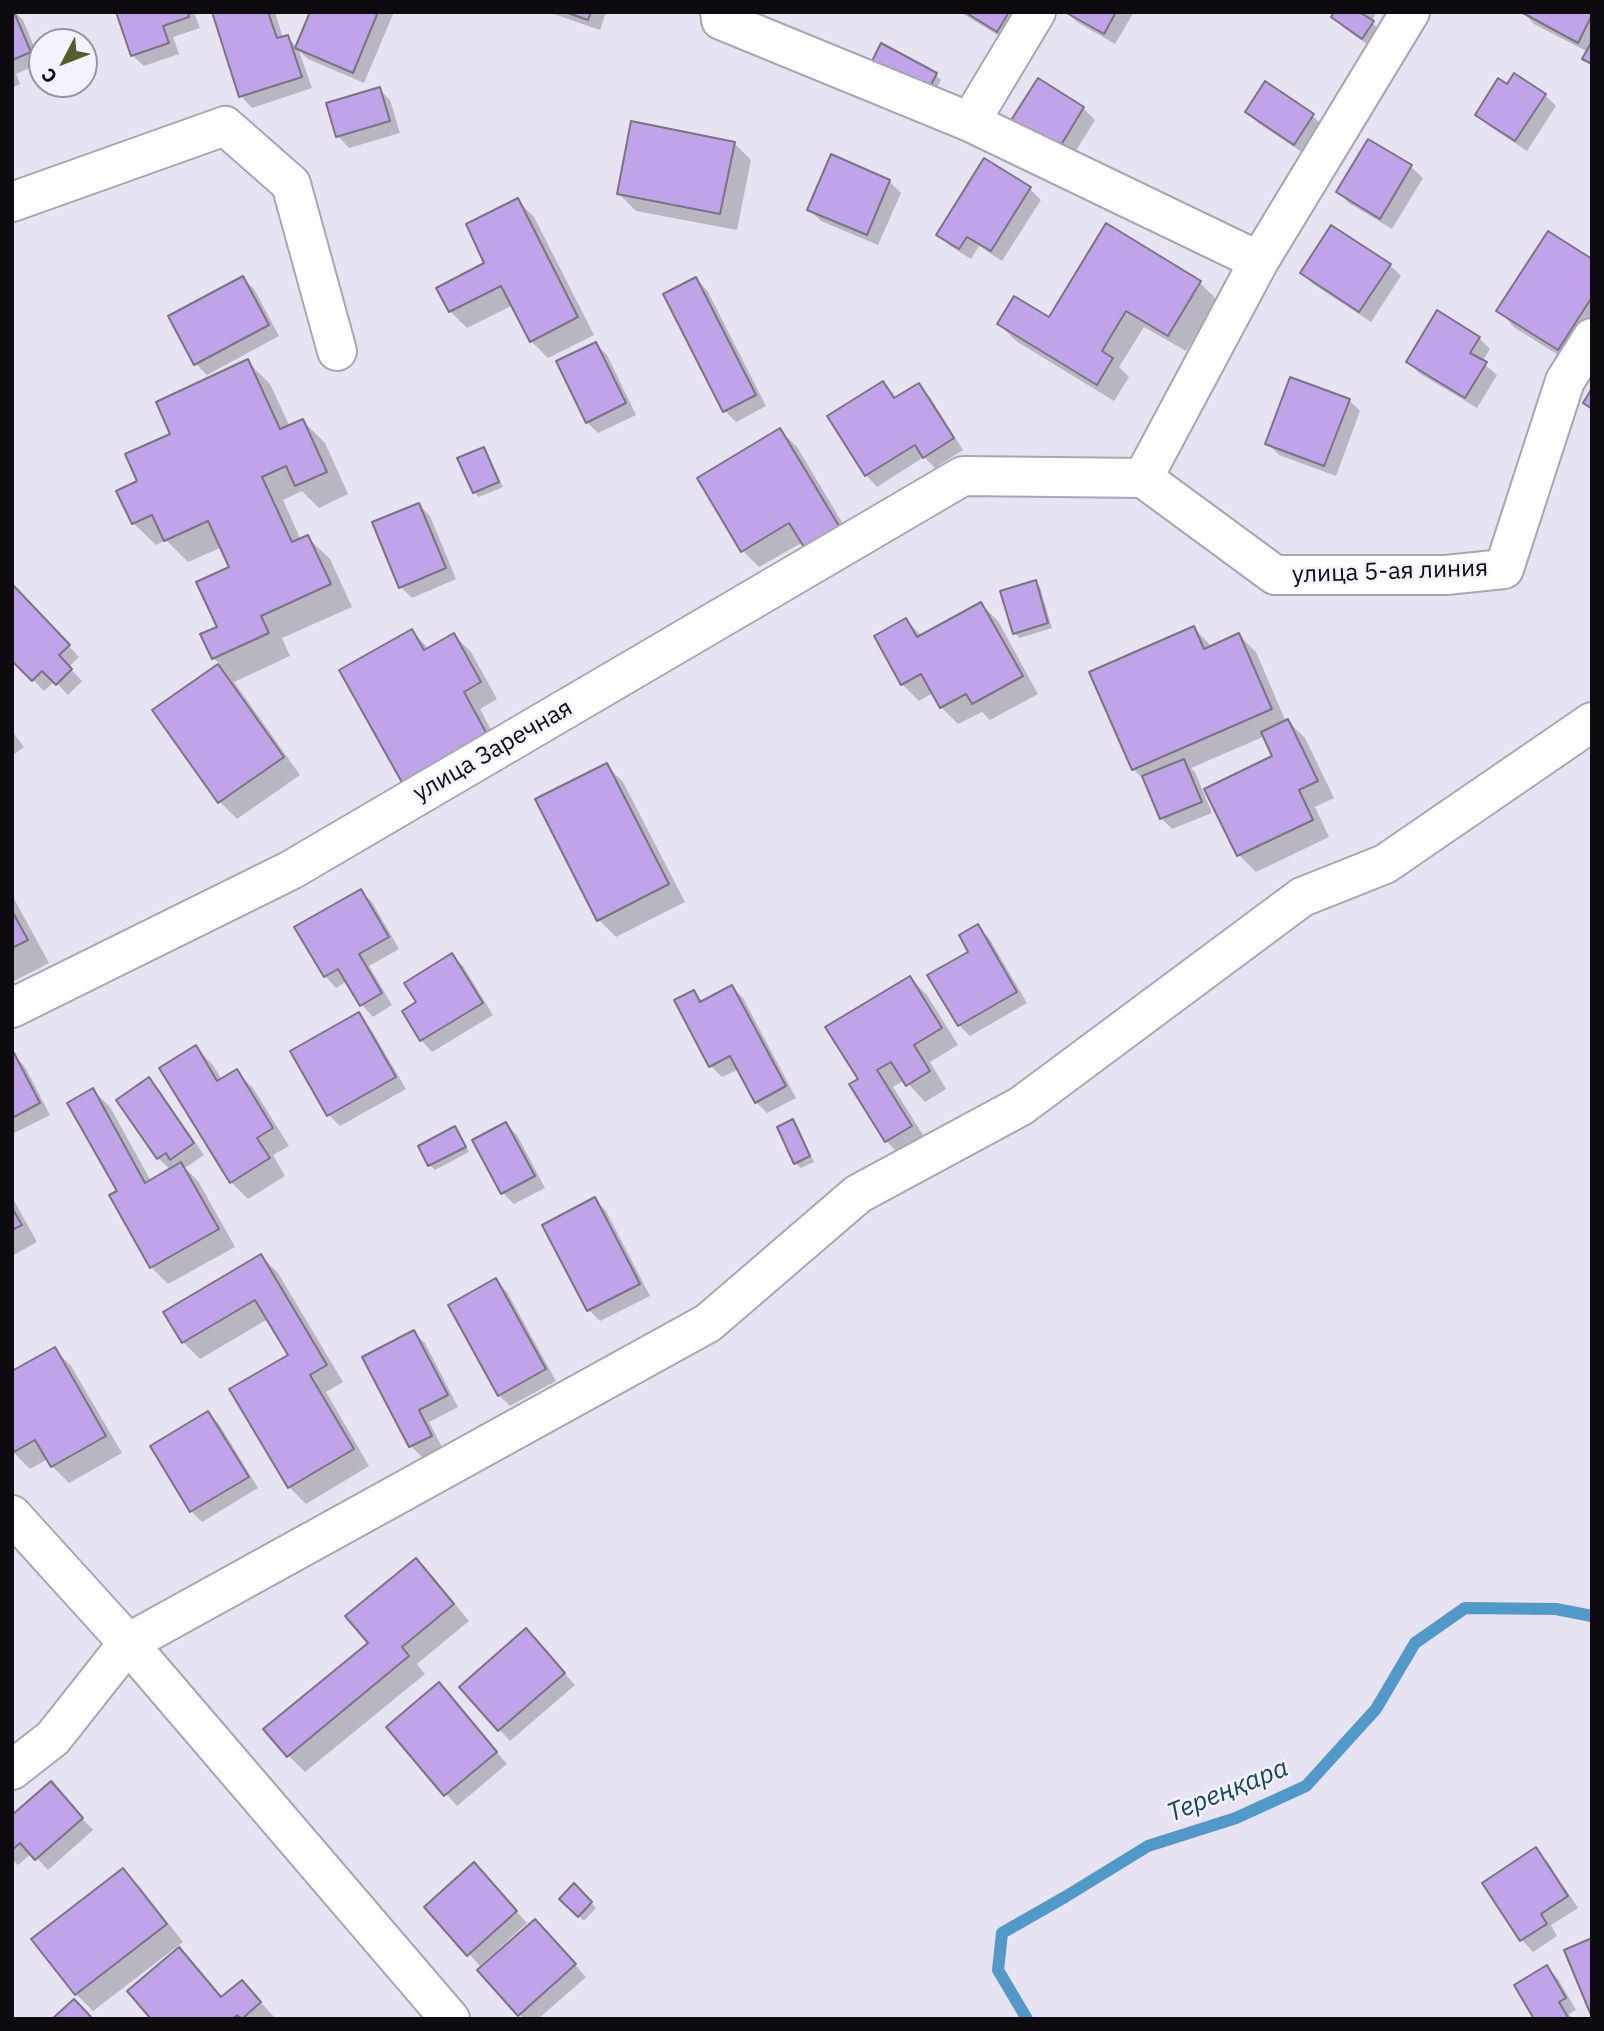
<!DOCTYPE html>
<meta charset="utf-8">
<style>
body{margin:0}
#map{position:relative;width:1604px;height:2031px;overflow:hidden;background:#e8e3f2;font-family:"IBM Plex Sans",sans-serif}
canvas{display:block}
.frame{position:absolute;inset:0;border:14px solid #0d0b10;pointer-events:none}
.north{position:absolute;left:28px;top:28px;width:70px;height:70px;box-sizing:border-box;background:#f6f1ff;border:2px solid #99959f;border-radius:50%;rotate:228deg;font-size:19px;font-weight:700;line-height:28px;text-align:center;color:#0d0b10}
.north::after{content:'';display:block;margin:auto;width:24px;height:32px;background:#565c2a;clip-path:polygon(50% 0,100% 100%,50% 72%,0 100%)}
</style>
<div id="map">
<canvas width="1604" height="2031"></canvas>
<div class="frame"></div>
<div class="north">С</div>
</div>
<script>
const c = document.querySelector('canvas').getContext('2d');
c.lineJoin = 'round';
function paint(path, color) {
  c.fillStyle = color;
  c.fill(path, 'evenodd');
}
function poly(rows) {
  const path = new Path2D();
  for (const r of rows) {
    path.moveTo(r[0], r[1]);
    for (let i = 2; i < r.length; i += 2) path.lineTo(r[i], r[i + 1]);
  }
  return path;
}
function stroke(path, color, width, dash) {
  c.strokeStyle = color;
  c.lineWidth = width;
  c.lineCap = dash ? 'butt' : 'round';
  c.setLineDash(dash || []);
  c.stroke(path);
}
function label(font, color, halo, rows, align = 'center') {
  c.font = font + ' "IBM Plex Sans",sans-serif';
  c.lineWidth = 5;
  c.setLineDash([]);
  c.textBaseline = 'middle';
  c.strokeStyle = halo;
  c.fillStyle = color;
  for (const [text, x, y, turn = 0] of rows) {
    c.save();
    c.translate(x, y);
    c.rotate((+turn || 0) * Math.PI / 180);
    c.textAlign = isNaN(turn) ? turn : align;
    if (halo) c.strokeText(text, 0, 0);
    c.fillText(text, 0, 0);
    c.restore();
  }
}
const shadow = poly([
 [12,12,15,12,23,20,41,63,16,74,20,84,12,88],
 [118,12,194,12,200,28,173,37,179,54,144,66,132,55],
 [213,12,275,12,283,38,287,37,297,47,311,12,394,12,364,83,308,59,299,51,312,88,252,108,241,96],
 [548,12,606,12,600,30],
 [960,12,1027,12,1009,42],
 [1067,12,1134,12,1115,44,1077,22],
 [1336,12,1377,12,1371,22,1384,34,1374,49,1344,28,1333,17],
 [1523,12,1592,12,1592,66,1584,58,1588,52,1534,24],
 [877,70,936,75,941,80,931,98],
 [1038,80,1083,108,1095,120,1067,165],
 [1266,84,1313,116,1324,127,1306,155,1258,123,1247,112],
 [1507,86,1545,95,1556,106,1527,151,1489,126,1477,114],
 [379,89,390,100,400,133,349,148,338,136,328,105],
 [1369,141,1411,167,1423,178,1392,229,1349,203,1338,192],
 [734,143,751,160,737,230,636,211,619,194],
 [889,181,901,193,878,245,821,221,809,210],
 [1030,189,1041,200,1002,261,979,246,971,259,950,246,938,234],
 [517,200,534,217,594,335,548,358,531,341,513,305,467,328,450,311,487,264],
 [1592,261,1592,341,1576,366,1515,328,1499,311],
 [1390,265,1401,276,1371,322,1313,284,1302,273],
 [242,278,254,289,279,336,207,375,196,364],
 [696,279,707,290,766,406,736,422,725,411],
 [1200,283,1217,300,1186,351,1144,327,1119,367,1129,377,1114,401,1016,341,999,324,1049,319],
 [1479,338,1490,349,1482,362,1497,375,1477,408,1419,373,1408,362],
 [595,344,607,355,636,415,598,433,587,422],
 [247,361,270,384,290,427,303,421,325,443,348,494,319,508,302,491,283,500,301,540,307,537,330,559,352,607,282,638,290,656,234,682,300,775,237,819,220,802,154,711,220,664,213,658,231,568,222,547,188,562,166,540,156,545,133,523,139,482,173,434],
 [883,383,897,398,918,385,930,397,963,450,935,468,924,457,877,487,866,475],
 [1349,400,1360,411,1336,476,1279,455,1267,443],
 [780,430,797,447,858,549,803,542,759,567,742,550],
 [483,449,488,454,503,487,479,497,474,492],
 [419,505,430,516,456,579,412,598,401,587],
 [1035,582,1040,587,1052,628,1020,638,1014,633],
 [12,586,79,657,69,667,82,681,68,695,55,681,44,691,12,658],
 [981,604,998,621,1038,694,990,720,982,712,958,724,941,707,933,693,919,701,902,684,906,620,922,636],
 [1194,628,1212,647,1239,635,1256,652,1286,722,1288,721,1305,738,1334,798,1315,807,1329,837,1256,872,1239,855,1275,757,1265,736,1191,768,1195,772,1212,813,1172,829,1161,818,1147,783,1133,769],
 [412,632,429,649,454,635,471,652,497,699,480,709,505,756,422,802],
 [12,731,24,747,12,756],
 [606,765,623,782,685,902,616,937,599,920,538,800],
 [360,891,372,902,399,949,369,966,392,1005,373,1017,362,1005,347,981,336,988,325,976],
 [12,895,49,963,12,982],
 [978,927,989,938,1027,1003,970,1036,959,1025,971,952],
 [452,955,463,966,493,1015,432,1052,421,1040,404,1011,418,1003],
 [910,978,927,995,958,1045,930,1062,946,1089,925,1102,905,1080,893,1087,928,1143,903,1158,886,1141,860,1080],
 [732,987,743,998,796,1098,767,1113,756,1102,739,1069,722,1077,711,1066,693,992,704,1002],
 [358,1015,369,1026,406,1089,340,1126,329,1115],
 [196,1048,213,1065,222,1080,236,1071,253,1088,289,1146,273,1155,285,1176,248,1199,231,1182],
 [14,1055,25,1067,50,1115,12,1134,12,1056],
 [148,1079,160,1091,204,1155,185,1168,198,1181,235,1247,168,1284,151,1267,119,1192,93,1090,110,1107,151,1181,171,1170,158,1158,118,1100],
 [793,1121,798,1127,814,1162,801,1168,795,1163],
 [506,1124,517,1135,545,1188,514,1204,503,1193,475,1140],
 [455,1128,460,1134,469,1152,435,1170,430,1165,420,1147],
 [12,1197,37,1242,12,1256],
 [595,1199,606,1211,650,1296,600,1321,589,1310],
 [261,1256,278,1273,343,1382,326,1392,369,1466,306,1504,289,1487,290,1355,268,1319,200,1359,183,1342],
 [496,1280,507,1292,556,1381,510,1406,499,1395],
 [413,1332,425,1343,458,1407,429,1422,442,1447,422,1457,411,1446,364,1358],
 [54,1349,71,1366,122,1453,69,1483,52,1466,48,1459,30,1469,13,1452],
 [208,1413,219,1424,258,1488,202,1522,191,1511],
 [416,1560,433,1577,469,1621,417,1664,425,1674,305,1772,288,1755,370,1643],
 [537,1642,575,1685,510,1741,461,1687],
 [450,1696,507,1764,457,1806,389,1727],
 [59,1793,93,1830,48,1870,32,1853,18,1865,12,1859,12,1817],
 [1536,1850,1547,1861,1578,1908,1551,1925,1557,1936,1533,1952,1522,1940,1484,1884],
 [123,1870,140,1887,183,1942,93,2011,76,1994,33,1939],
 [485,1876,527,1923,480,1966,427,1908],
 [574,1886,596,1908,584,1921,561,1899],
 [546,1933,586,1977,538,2019,524,2019,480,1971],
 [179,1949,223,1998,242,1982,276,2019,153,2019],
 [1547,1967,1558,1979,1576,2010,1569,2014,1572,2019,1536,2019]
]);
const stream = poly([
 [1027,2019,998,1970,1002,1933,1065,1897,1148,1846,1236,1818,1306,1786,1376,1709,1415,1643,1465,1608,1556,1609,1592,1616]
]);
const building = poly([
 [12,12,14,12,31,52,12,60,12,12],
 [116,12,188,12,189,17,163,26,169,43,131,56,116,12],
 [212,12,268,12,277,38,288,35,302,77,239,97,212,12],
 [310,12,378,12,353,73,295,48,310,12],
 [565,12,591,12,588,20,565,12],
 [965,12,1009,12,997,32,965,12],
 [1065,12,1116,12,1104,34,1065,12],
 [1334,12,1359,12,1374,21,1362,39,1331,17,1334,12],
 [1521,12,1592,12,1592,15,1578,43,1521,12],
 [1592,41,1592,64,1582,59,1592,41],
 [881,43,937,73,926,95,870,65,881,43],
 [1514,73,1546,94,1515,141,1475,115,1498,78,1507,84,1514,73],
 [1038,78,1084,107,1055,155,1008,125,1038,78],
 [1265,81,1314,114,1294,145,1245,112,1265,81],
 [380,87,390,121,336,137,326,103,380,87],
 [631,121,735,142,720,214,617,194,631,121],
 [1368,139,1412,165,1380,219,1336,192,1368,139],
 [831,154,890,180,867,235,807,210,831,154],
 [984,158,1031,187,991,251,967,237,959,249,936,235,984,158],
 [518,198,578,317,530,342,501,286,449,312,436,288,484,263,466,224,518,198],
 [1106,223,1201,281,1168,336,1126,311,1102,351,1113,358,1097,385,997,324,1014,296,1049,317,1106,223],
 [1331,225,1391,264,1359,312,1300,273,1331,225],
 [1548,231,1592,259,1592,297,1558,350,1496,311,1548,231],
 [243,276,269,325,194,365,168,316,243,276],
 [696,277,756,395,723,412,663,294,696,277],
 [1437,310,1480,337,1470,353,1487,362,1465,398,1406,362,1437,310],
 [596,342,626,403,586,423,556,361,596,342],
 [248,359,280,429,303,419,327,472,295,486,286,466,262,477,292,542,308,535,331,584,261,616,269,633,212,659,200,634,217,627,196,582,229,567,208,521,164,541,152,515,132,524,116,491,137,481,125,454,170,434,156,402,248,359],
 [1290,377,1350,399,1324,466,1265,444,1290,377],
 [883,381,894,398,919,383,954,438,923,458,915,445,865,476,827,416,883,381],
 [1592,388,1592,409,1583,403,1592,388],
 [780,428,842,531,807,552,789,523,741,552,697,478,780,428],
 [484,447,499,482,473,493,457,458,484,447],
 [419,503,446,568,399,588,372,522,419,503],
 [1036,580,1048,623,1013,634,1000,591,1036,580],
 [12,584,70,645,59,655,72,669,56,685,42,671,32,681,12,661,12,584],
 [981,602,1023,676,972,704,966,694,940,708,921,674,901,685,874,636,906,618,917,637,981,602],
 [1194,626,1204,649,1239,633,1272,709,1132,770,1089,672,1194,626],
 [412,629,424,650,454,633,481,682,464,692,489,738,404,786,339,670,412,629],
 [218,664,284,757,218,803,152,710,218,664],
 [1288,719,1318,781,1299,790,1313,820,1237,856,1204,789,1272,756,1261,732,1288,719],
 [1184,759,1202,802,1160,819,1142,776,1184,759],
 [607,763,669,884,597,921,535,799,607,763],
 [361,889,389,937,359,954,382,993,360,1006,338,969,324,977,294,927,361,889],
 [12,911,28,940,12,948,12,911],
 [978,924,1017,992,958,1026,927,975,968,952,959,935,978,924],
 [452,953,483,1003,420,1041,402,1011,416,1002,404,983,452,953],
 [910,976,942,1028,914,1045,930,1071,906,1086,891,1062,877,1070,912,1126,885,1142,849,1084,858,1079,825,1027,910,976],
 [732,985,786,1086,755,1103,730,1056,709,1067,674,1000,694,990,700,1002,732,985],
 [359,1012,396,1077,327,1116,290,1051,359,1012],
 [196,1045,217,1081,237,1069,273,1128,257,1138,270,1158,230,1183,159,1068,196,1045],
 [14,1053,40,1103,12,1118,12,1054,14,1053],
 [149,1077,194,1143,170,1160,166,1153,157,1159,116,1100,149,1077],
 [93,1088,145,1183,181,1162,219,1229,150,1268,109,1195,117,1191,67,1103,93,1088],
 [793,1119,810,1156,794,1164,777,1127,793,1119],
 [506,1122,535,1176,501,1194,472,1140,506,1122],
 [455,1126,466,1147,428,1166,418,1146,455,1126],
 [595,1197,640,1284,587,1311,542,1225,595,1197],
 [12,1208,22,1225,12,1230,12,1208],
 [261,1254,327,1365,310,1375,354,1449,288,1488,229,1389,288,1355,255,1300,182,1343,163,1312,261,1254],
 [496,1278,546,1369,498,1396,448,1305,496,1278],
 [414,1330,448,1395,419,1410,432,1436,409,1447,362,1357,414,1330],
 [55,1347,106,1436,51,1467,35,1440,12,1453,12,1371,55,1347],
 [208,1411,249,1477,190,1512,150,1446,208,1411],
 [416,1558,454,1604,402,1647,409,1656,287,1757,263,1729,368,1643,345,1616,416,1558],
 [526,1628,565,1673,498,1731,459,1687,526,1628],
 [439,1682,497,1752,444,1796,386,1727,439,1682],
 [51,1781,83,1818,35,1860,20,1843,12,1850,12,1815,51,1781],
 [1536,1847,1568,1896,1541,1914,1547,1924,1520,1941,1482,1883,1536,1847],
 [474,1862,517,1911,467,1956,424,1907,474,1862],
 [123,1868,167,1924,75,1995,31,1939,123,1868],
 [574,1883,592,1902,578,1917,559,1899,574,1883],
 [535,1919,576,1964,518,2016,477,1970,535,1919],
 [1592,1938,1592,2014,1591,2015,1564,1950,1592,1938],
 [179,1947,221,1997,242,1980,261,2002,242,2019,237,2015,233,2019,151,2019,127,1991,179,1947],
 [1547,1965,1566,1998,1559,2002,1569,2019,1534,2019,1514,1985,1547,1965],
 [74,1999,91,2017,88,2019,52,2019,74,1999]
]);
const street = poly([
 [720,12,721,20,970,122],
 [1036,12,970,122,1259,261],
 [12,202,225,126,291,184,337,351],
 [1143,478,1275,575,1446,575,1504,569,1565,381,1592,338],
 [12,1008,291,870,963,476,1143,478,1259,261,1410,12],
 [12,1515,128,1643,450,2019],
 [12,1770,53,1738,128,1643,708,1323,858,1194,1021,1106,1302,897,1385,864,1592,722]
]);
const streetNames = [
 ["улица 5-ая линия",1390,572,-2],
 ["улица Заречная",493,751,-30]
];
const waterNames = [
 ["Тереңқара",1228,1791,-22]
];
paint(shadow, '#0003');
stroke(stream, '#5199c9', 12);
paint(building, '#bfa4e9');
stroke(building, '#787480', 2);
stroke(street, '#aaa5b2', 42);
stroke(street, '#fff', 38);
label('24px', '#0d0b10', '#f6f1ff', streetNames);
label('italic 26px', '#0e4768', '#f6f1ff', waterNames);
</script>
